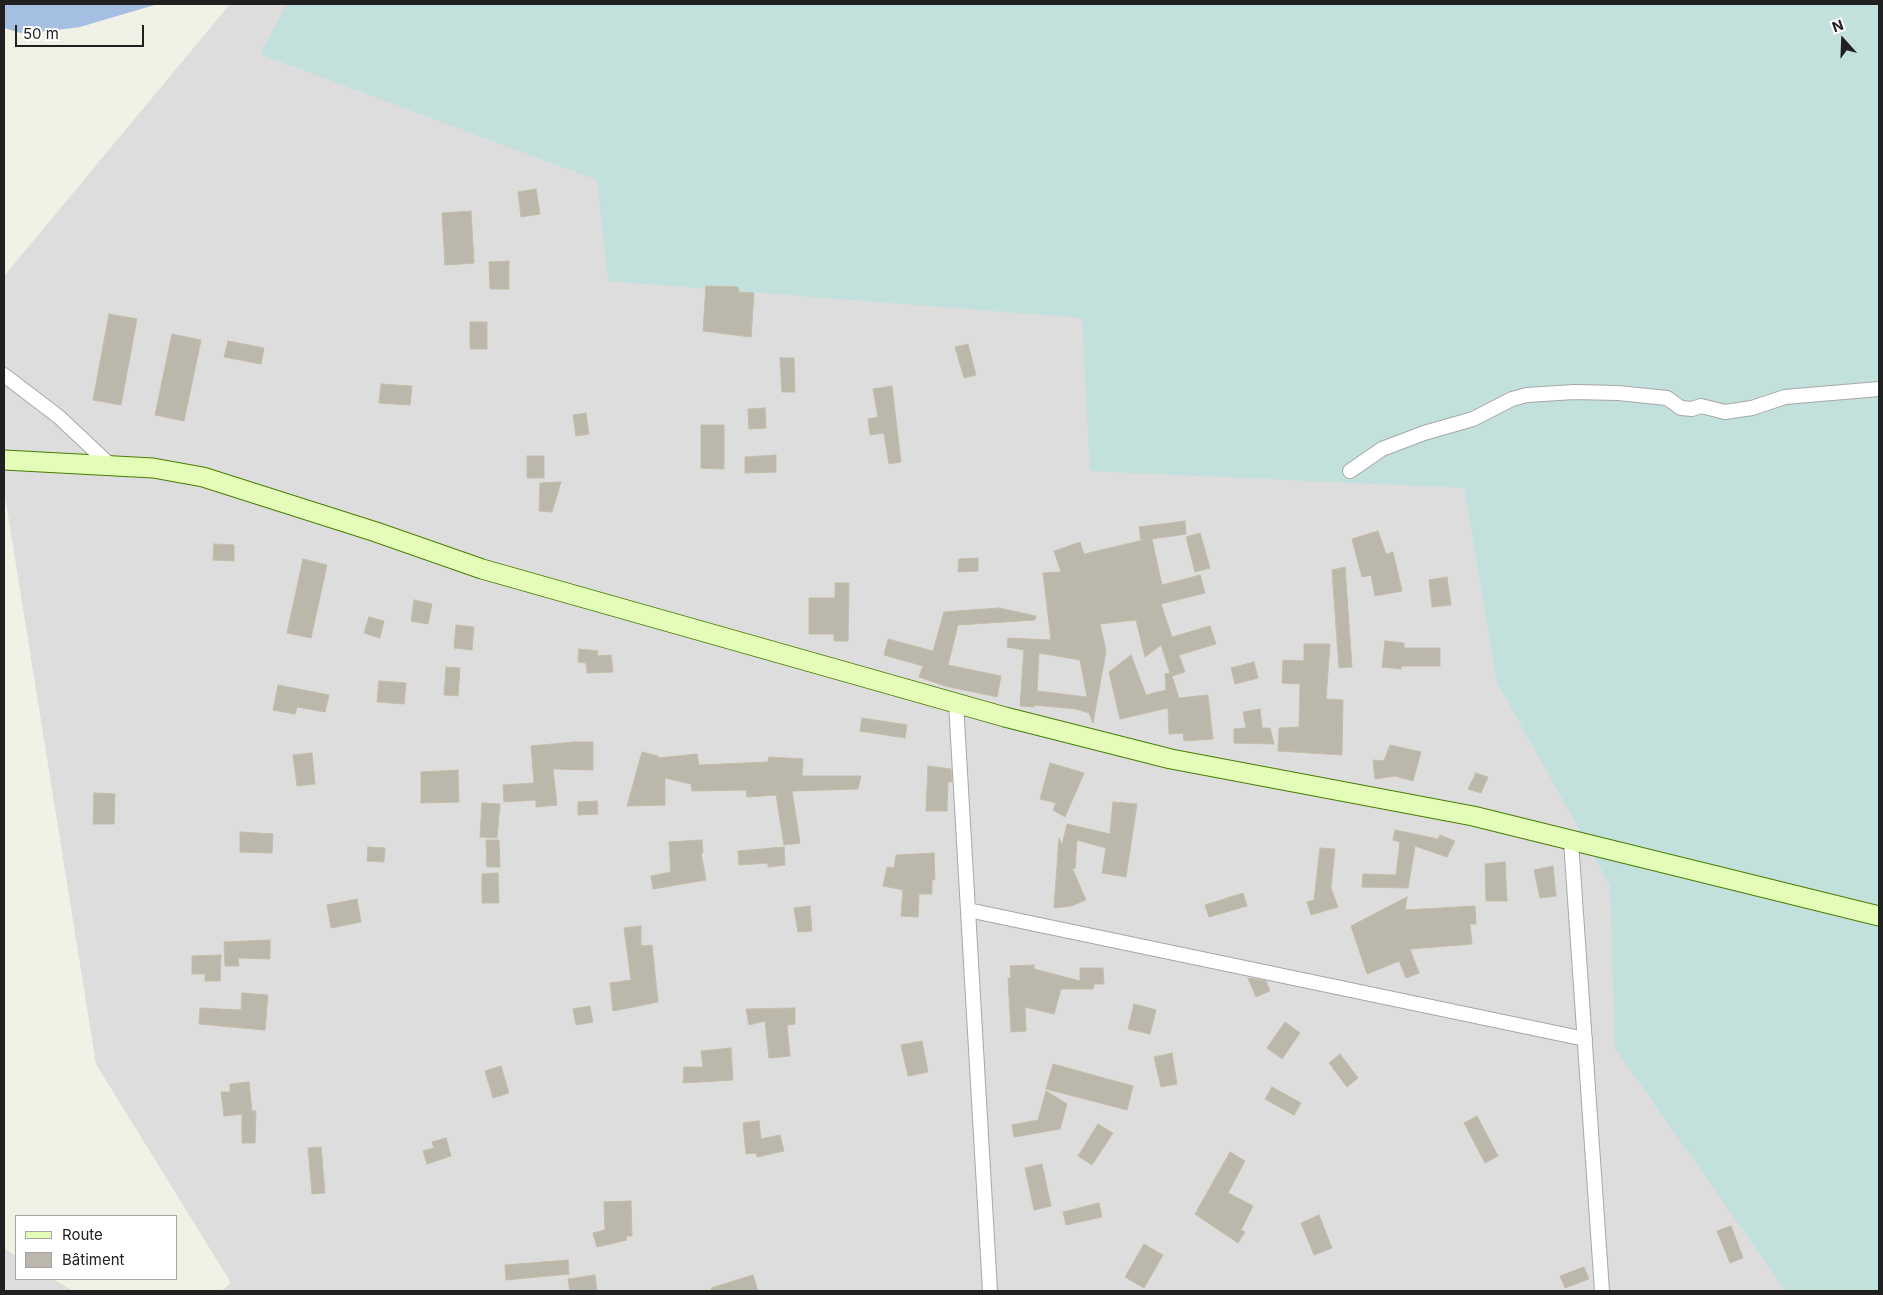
<!DOCTYPE html>
<meta charset="utf-8">
<style>
body{margin:0}
#map{position:relative;width:1883px;height:1295px;overflow:hidden;background:#f1f1e6;font-family:Inter,sans-serif}
canvas{display:block}
.frame{position:absolute;inset:0;border:5px solid #202020;pointer-events:none}
.legend{position:absolute;left:15px;top:1215px;width:162px;height:65px;box-sizing:border-box;background:#fff;border:1px solid #a6a6a6;margin:0;padding:6px 9px;list-style:none;font-size:15px;color:#202020}
.legend li{display:flex;align-items:center;gap:10px;height:25px}
.legend b{width:25px;border:1px solid #a6a6a6}
.north{position:absolute;left:1818px;top:15px;width:50px;height:50px;-webkit-text-stroke:4px #fff;paint-order:stroke;rotate:340deg;font-size:14px;font-weight:700;line-height:20px;text-align:center;color:#202020}
.north::after{content:'';display:block;margin:auto;width:18px;height:22px;background:#202020;clip-path:polygon(50% 0,100% 100%,50% 72%,0 100%)}
.scale{position:absolute;left:15px;top:25px;width:129px;height:22px;box-sizing:border-box;border:2px solid #202020;border-top:0;padding-left:6px;font-size:15px;line-height:18px;white-space:nowrap;color:#202020;-webkit-text-stroke:4px #fff;paint-order:stroke}
</style>
<div id="map">
<canvas width="1883" height="1295"></canvas>
<div class="frame"></div>
<ul class="legend">
<li><b style="height:6px;background:#e3fdb8"></b>Route</li>
<li><b style="height:14px;background:#bbb7ab"></b>Bâtiment</li>
</ul>
<div class="north">N</div>
<div class="scale">50 m</div>
</div>
<script>
const c = document.querySelector('canvas').getContext('2d');
c.lineJoin = 'round';
function paint(path, color) {
  c.fillStyle = color;
  c.fill(path, 'evenodd');
}
function poly(rows) {
  const path = new Path2D();
  for (const r of rows) {
    path.moveTo(r[0], r[1]);
    for (let i = 2; i < r.length; i += 2) path.lineTo(r[i], r[i + 1]);
  }
  return path;
}
function stroke(path, color, width, dash) {
  c.strokeStyle = color;
  c.lineWidth = width;
  c.lineCap = dash ? 'butt' : 'round';
  c.setLineDash(dash || []);
  c.stroke(path);
}
const residential = poly([
 [230,4,1879,4,1879,1291,222,1291,231,1283,96,1064,4,490,4,276],
 [4,1248,16,1256,16,1279,53,1279,73,1291,4,1291]
]);
const wetland = poly([
 [287,4,1879,4,1879,1291,1786,1291,1615,1048,1610,885,1497,682,1464,488,1090,471,1082,318,608,281,597,180,260,54]
]);
const water = poly([
 [4,4,158,4,80,27,24,34,4,28]
]);
const building = poly([
 [536,189,540,214,521,217,518,192,536,189],
 [471,211,474,263,445,265,442,213,471,211],
 [509,261,509,289,490,289,489,262,509,261],
 [706,286,738,287,739,292,754,293,751,337,703,331,706,286],
 [109,314,137,319,121,405,93,400,109,314],
 [470,322,487,322,487,349,470,349,470,322],
 [172,334,201,340,184,421,155,415,172,334],
 [228,341,264,348,261,364,224,357,228,341],
 [968,344,976,375,964,378,955,347,968,344],
 [780,358,794,358,795,392,782,392,780,358],
 [381,384,412,386,410,405,379,403,381,384],
 [892,386,901,462,889,464,884,433,870,435,868,419,878,417,873,389,892,386],
 [765,408,766,428,749,429,748,409,765,408],
 [586,413,589,434,576,436,573,415,586,413],
 [701,425,724,425,724,469,701,468,701,425],
 [776,455,776,472,745,473,745,457,776,455],
 [527,456,544,456,544,478,527,478,527,456],
 [561,482,552,512,539,511,540,483,561,482],
 [1185,521,1186,534,1152,539,1162,585,1200,575,1205,593,1161,604,1172,637,1210,626,1216,644,1179,655,1185,672,1172,676,1179,698,1208,695,1213,739,1184,741,1183,733,1169,734,1168,708,1120,719,1109,672,1131,655,1146,695,1166,690,1165,674,1170,673,1161,645,1145,657,1136,620,1100,624,1106,651,1093,723,1089,713,1076,709,1034,705,1034,707,1020,706,1024,650,1007,647,1008,638,1051,640,1043,573,1061,572,1054,551,1080,542,1084,554,1148,539,1141,540,1139,527,1185,521],
 [1039,653,1080,660,1087,697,1037,691,1039,653],
 [1378,531,1386,554,1393,552,1402,591,1375,596,1371,575,1362,577,1352,539,1378,531],
 [1200,533,1210,568,1195,572,1186,537,1200,533],
 [214,544,234,545,234,561,213,560,214,544],
 [978,558,978,571,958,572,959,559,978,558],
 [303,559,327,565,311,638,287,633,303,559],
 [1345,567,1352,667,1339,668,1332,570,1345,567],
 [1447,577,1451,605,1432,607,1429,580,1447,577],
 [835,583,849,583,848,641,834,641,834,634,809,634,809,598,835,598,835,583],
 [414,600,432,604,428,624,411,621,414,600],
 [999,608,1036,616,1035,620,958,625,948,665,1001,676,997,697,945,686,919,677,923,666,884,655,888,639,933,651,944,612,999,608],
 [369,617,384,621,380,638,364,633,369,617],
 [456,625,474,627,472,650,454,648,456,625],
 [1385,641,1404,643,1404,648,1440,648,1440,666,1402,666,1401,669,1382,667,1385,641],
 [1304,644,1330,644,1326,699,1343,700,1342,755,1278,751,1279,728,1299,727,1300,684,1282,683,1283,660,1304,661,1304,644],
 [579,649,598,651,597,656,611,655,613,672,587,673,586,663,578,662,579,649],
 [1254,662,1258,678,1235,684,1231,668,1254,662],
 [446,667,460,668,458,696,444,695,446,667],
 [379,681,406,683,404,704,377,702,379,681],
 [278,685,329,695,325,712,297,707,295,714,273,710,278,685],
 [1260,709,1262,728,1270,728,1274,744,1234,743,1234,729,1246,728,1243,712,1260,709],
 [862,718,907,725,905,738,860,731,862,718],
 [574,742,593,742,593,770,553,769,557,805,536,807,536,800,504,802,503,785,534,783,531,746,574,742],
 [1390,745,1421,752,1413,781,1395,776,1375,779,1373,760,1384,761,1390,745],
 [642,752,658,756,658,758,697,754,699,765,768,762,769,757,803,759,802,776,861,776,858,789,792,791,800,843,784,845,776,795,747,797,746,790,692,791,691,784,665,778,665,805,627,806,642,752],
 [312,753,315,784,297,786,293,755,312,753],
 [1050,763,1084,773,1065,817,1053,810,1056,803,1040,799,1050,763],
 [928,766,951,769,952,782,948,782,947,811,926,811,928,766],
 [458,770,459,802,421,803,421,772,458,770],
 [1476,773,1488,777,1481,793,1468,789,1476,773],
 [94,793,115,794,114,824,93,824,94,793],
 [597,801,598,814,578,815,578,802,597,801],
 [1113,802,1137,804,1126,877,1102,873,1106,848,1077,840,1075,869,1072,868,1086,900,1071,906,1054,908,1059,838,1062,845,1067,824,1110,834,1113,802],
 [482,803,500,804,497,838,480,837,482,803],
 [1395,830,1438,839,1440,835,1455,841,1447,857,1415,846,1408,888,1362,887,1363,874,1396,875,1400,842,1393,840,1395,830],
 [240,832,273,834,272,853,240,852,240,832],
 [486,840,499,840,500,867,487,867,486,840],
 [702,840,703,853,701,853,706,880,653,889,651,876,671,872,669,842,702,840],
 [368,847,385,848,384,862,367,861,368,847],
 [784,847,785,865,768,867,768,863,739,865,738,851,784,847],
 [1320,848,1335,849,1331,888,1338,907,1311,915,1307,902,1314,900,1320,848],
 [934,853,935,880,932,880,932,894,919,894,918,917,901,916,903,890,883,886,887,867,894,868,896,855,934,853],
 [1505,862,1507,901,1486,901,1485,864,1505,862],
 [1553,866,1556,896,1540,898,1534,870,1553,866],
 [498,873,499,903,482,903,482,874,498,873],
 [1243,893,1247,906,1209,917,1205,905,1243,893],
 [1407,897,1405,910,1475,906,1476,924,1470,924,1472,944,1410,949,1419,973,1406,978,1399,961,1367,974,1351,926,1407,897],
 [357,899,361,922,331,928,327,905,357,899],
 [810,906,812,931,798,932,794,908,810,906],
 [641,926,641,946,652,945,658,1002,613,1011,610,983,631,980,624,928,641,926],
 [270,940,270,959,238,958,239,966,225,966,224,942,270,940],
 [221,955,220,981,205,981,205,974,192,974,192,956,221,955],
 [1034,965,1034,969,1080,981,1080,968,1103,968,1104,984,1094,984,1093,989,1061,989,1054,1014,1025,1007,1026,1031,1011,1032,1008,978,1011,978,1010,966,1034,965],
 [1248,978,1266,981,1270,991,1256,997,1248,978],
 [242,993,268,995,265,1030,199,1024,200,1008,241,1010,242,993],
 [1134,1004,1156,1010,1150,1034,1128,1029,1134,1004],
 [590,1006,593,1022,576,1025,573,1009,590,1006],
 [795,1008,795,1024,787,1025,790,1056,769,1058,765,1021,749,1025,746,1009,795,1008],
 [1285,1022,1300,1033,1282,1059,1267,1048,1285,1022],
 [922,1041,928,1072,908,1076,901,1045,922,1041],
 [731,1048,733,1080,683,1083,684,1067,703,1067,701,1051,731,1048],
 [1172,1053,1177,1084,1161,1087,1154,1057,1172,1053],
 [1340,1054,1358,1078,1347,1087,1329,1063,1340,1054],
 [1053,1064,1133,1086,1127,1110,1046,1089,1053,1064],
 [501,1066,509,1093,493,1098,485,1071,501,1066],
 [249,1082,252,1111,256,1111,255,1143,242,1143,242,1114,224,1116,221,1092,230,1092,230,1084,249,1082],
 [1272,1087,1301,1103,1294,1115,1265,1099,1272,1087],
 [1046,1091,1067,1104,1060,1129,1014,1137,1012,1125,1038,1120,1046,1091],
 [1477,1116,1498,1156,1485,1163,1464,1123,1477,1116],
 [759,1121,761,1139,780,1135,784,1151,757,1157,756,1153,746,1154,743,1123,759,1121],
 [1098,1124,1113,1133,1092,1165,1078,1156,1098,1124],
 [446,1138,451,1156,427,1164,423,1151,434,1148,432,1142,446,1138],
 [321,1147,325,1193,312,1194,308,1148,321,1147],
 [1230,1152,1245,1161,1228,1193,1253,1206,1241,1230,1245,1232,1238,1243,1195,1214,1230,1152],
 [1042,1164,1051,1206,1034,1210,1025,1168,1042,1164],
 [631,1201,632,1236,626,1236,627,1240,597,1247,593,1233,605,1230,604,1202,631,1201],
 [1099,1203,1102,1217,1066,1225,1063,1212,1099,1203],
 [1319,1215,1332,1248,1314,1255,1301,1223,1319,1215],
 [1731,1226,1743,1258,1730,1263,1717,1231,1731,1226],
 [1144,1244,1163,1255,1144,1288,1125,1277,1144,1244],
 [568,1260,569,1274,506,1280,505,1265,568,1260],
 [1584,1267,1589,1279,1565,1288,1560,1276,1584,1267],
 [595,1275,597,1291,570,1291,568,1279,595,1275],
 [753,1275,758,1291,712,1291,711,1288,753,1275]
]);
const minor = poly([
 [4,375,59,417,110,465],
 [1350,471,1382,449,1424,433,1473,419,1512,399,1527,395,1574,392,1618,393,1667,398,1681,408,1692,409,1701,406,1725,412,1752,408,1785,397,1879,389],
 [956,703,990,1291],
 [1571,841,1602,1291],
 [968,910,1585,1039]
]);
const secondary = poly([
 [4,460,153,468,203,477,376,532,482,569,1005,717,1171,759,1473,816,1879,916]
]);
paint(residential, '#dedddd');
paint(wetland, '#c2e0dc');
paint(water, '#a4bfe1');
paint(building, '#bbb7ab');
stroke(building, '#c4bda7', 1);
stroke(minor, '#a7a7a7', 16);
stroke(secondary, '#477e00', 21);
stroke(minor, '#fff', 14);
stroke(secondary, '#e3fdb8', 19);
</script>
